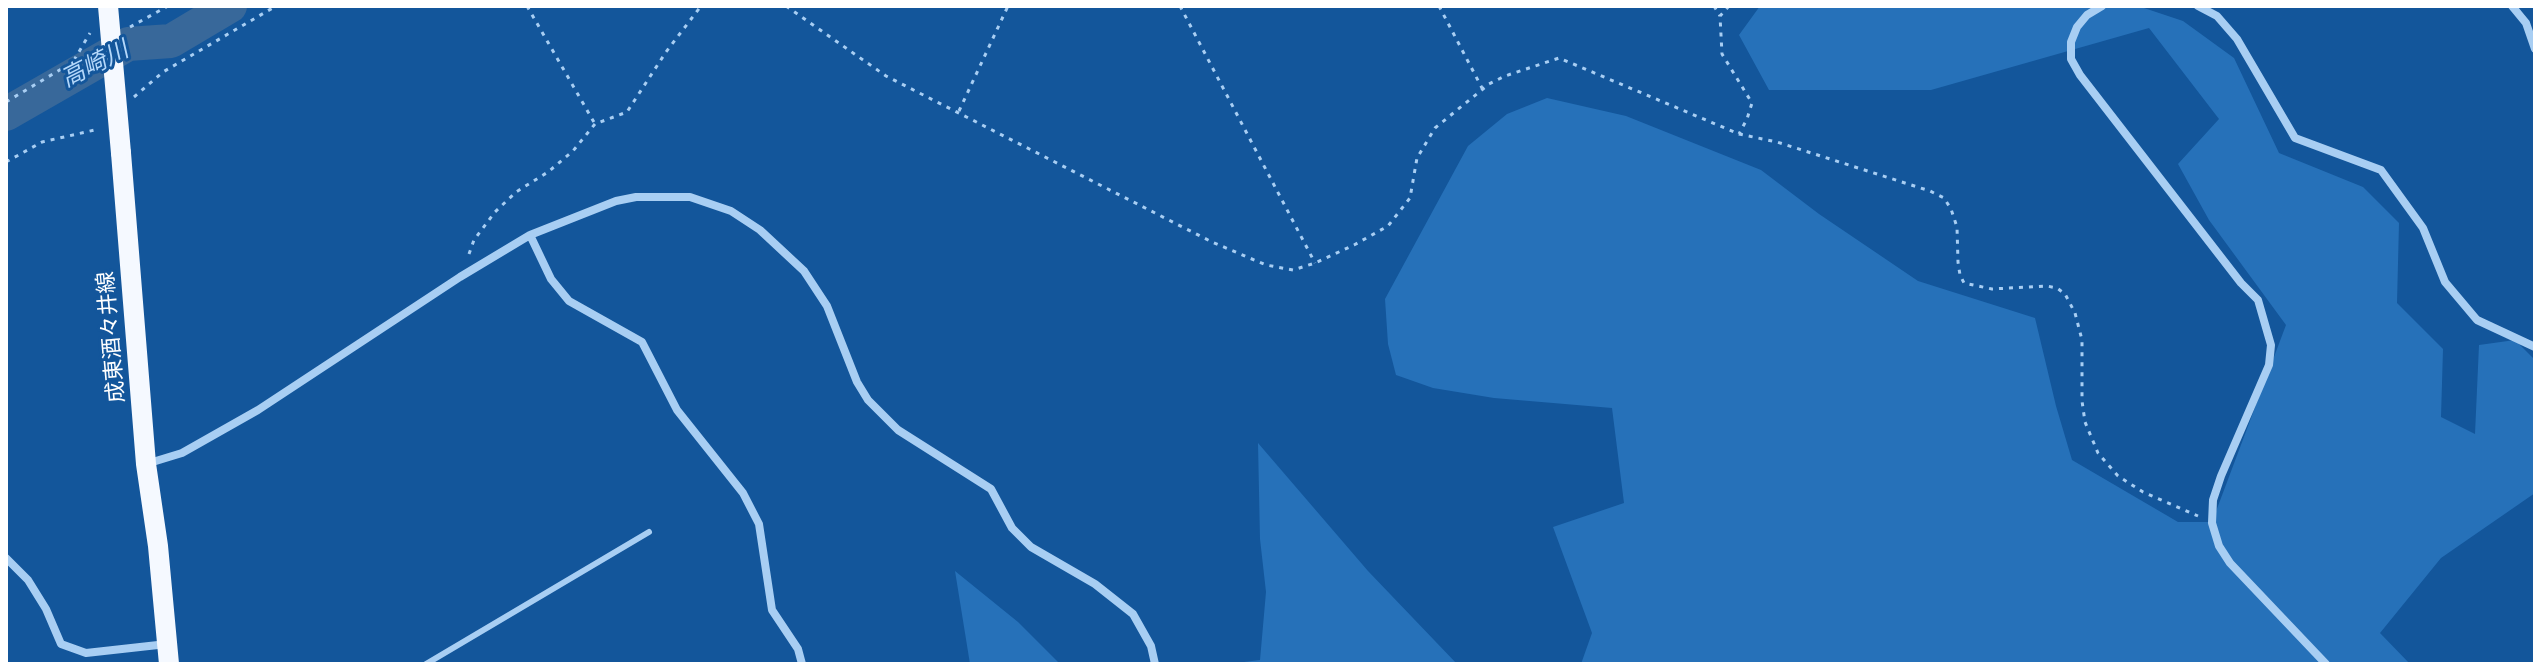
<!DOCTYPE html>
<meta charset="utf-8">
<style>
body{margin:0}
#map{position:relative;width:2541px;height:670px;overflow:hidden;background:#13569b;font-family:Arial,sans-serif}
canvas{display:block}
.frame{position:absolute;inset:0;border:8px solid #fff;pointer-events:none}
</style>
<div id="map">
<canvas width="2541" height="670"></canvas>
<div class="frame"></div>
</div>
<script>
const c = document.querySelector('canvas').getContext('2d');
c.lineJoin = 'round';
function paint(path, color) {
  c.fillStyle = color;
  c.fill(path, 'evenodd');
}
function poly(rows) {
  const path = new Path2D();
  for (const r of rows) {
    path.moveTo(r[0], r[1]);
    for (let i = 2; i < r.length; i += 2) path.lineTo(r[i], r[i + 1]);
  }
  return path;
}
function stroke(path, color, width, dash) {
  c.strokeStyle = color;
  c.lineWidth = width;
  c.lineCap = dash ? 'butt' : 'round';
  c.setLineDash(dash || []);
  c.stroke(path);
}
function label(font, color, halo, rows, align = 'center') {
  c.font = font + ' Arial,"Noto Sans JP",sans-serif';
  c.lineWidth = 6;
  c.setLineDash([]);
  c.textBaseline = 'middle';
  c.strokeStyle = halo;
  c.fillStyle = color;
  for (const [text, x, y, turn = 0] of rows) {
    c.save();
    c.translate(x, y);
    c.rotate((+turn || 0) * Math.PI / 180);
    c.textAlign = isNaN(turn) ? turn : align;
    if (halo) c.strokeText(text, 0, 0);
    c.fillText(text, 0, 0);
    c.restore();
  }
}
const green = poly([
 [1760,6,2138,6,2183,21,2234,58,2279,153,2363,187,2399,223,2397,303,2443,349,2441,417,2475,434,2479,345,2515,340,2535,360,2535,493,2441,558,2380,633,2410,664,1581,664,1592,633,1553,527,1624,503,1612,408,1494,398,1433,388,1396,375,1388,344,1385,299,1468,146,1507,114,1547,98,1626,116,1761,170,1819,214,1918,281,2035,318,2056,406,2072,460,2178,522,2212,522,2286,325,2209,220,2178,164,2219,119,2149,28,1931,90,1769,90,1739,35],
 [1258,443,1368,571,1457,664,1228,664,1260,660,1266,592,1260,539],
 [955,571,1018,622,1058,662,1068,664,970,664]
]);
const river = poly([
 [6,114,128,44,171,41,230,6]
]);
const path = poly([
 [527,6,595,124],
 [786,6,886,76,1212,242,1266,265,1293,270,1315,263,1354,245,1388,226,1410,198,1417,158,1435,128,1489,84,1505,76,1559,58,1739,134,1777,142,1930,191,1944,198,1951,209,1957,227,1958,262,1960,275,1964,283,1992,289,2047,286,2057,288,2065,294,2075,313,2082,340,2082,401,2085,422,2098,453,2118,476,2143,492,2198,516],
 [1180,6,1315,263],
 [1439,6,1482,88],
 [1714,6,1720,16],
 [1729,6,1720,16,1722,54,1752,103,1747,119,1739,134],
 [130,27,168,6],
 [134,97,163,72,276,6],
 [6,102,73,62,90,33],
 [959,111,1008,6],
 [6,162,42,142,99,129],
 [469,254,474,240,495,212,516,192,548,172,573,151,595,124,627,112,666,52,701,6]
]);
const lane = poly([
 [426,664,649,532]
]);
const street = poly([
 [2102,6,2087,15,2077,27,2071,42,2071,59,2080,75,2241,283,2258,300,2271,345,2269,365,2221,476,2213,500,2212,523,2219,546,2230,563,2326,664],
 [2198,6,2217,16,2237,39,2295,138,2381,170,2423,228,2445,282,2477,320,2535,347],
 [2512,6,2526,23,2535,49],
 [530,235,551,279,569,301,642,342,677,410,743,493,759,524,772,610,798,649,802,664],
 [146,464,182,453,258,410,460,277,530,235,616,201,636,197,690,197,731,211,760,230,804,271,827,306,857,382,868,400,898,430,991,489,1012,528,1031,547,1095,584,1133,614,1151,646,1155,664],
 [6,558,28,580,46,609,61,644,86,653,167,644]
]);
const primary = poly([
 [121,153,146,464,158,546,169,664]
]);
const primaryBridge = poly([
 [108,6,121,153]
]);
const streetNames = [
 ["成東酒々井線",112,337,-95]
];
const waterNames = [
 ["高崎川",95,65,-27]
];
paint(green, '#2671b9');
stroke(river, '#38689a', 34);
stroke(path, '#a8cef3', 3, [4, 6]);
stroke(lane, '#a8cef3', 6);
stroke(street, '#a8cef3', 8);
stroke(primary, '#f5f9ff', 20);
stroke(primaryBridge, '#f5f9ff', 20);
label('22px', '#fff', '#13569b', streetNames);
label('italic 24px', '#b5d8fa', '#13569b', waterNames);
</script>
